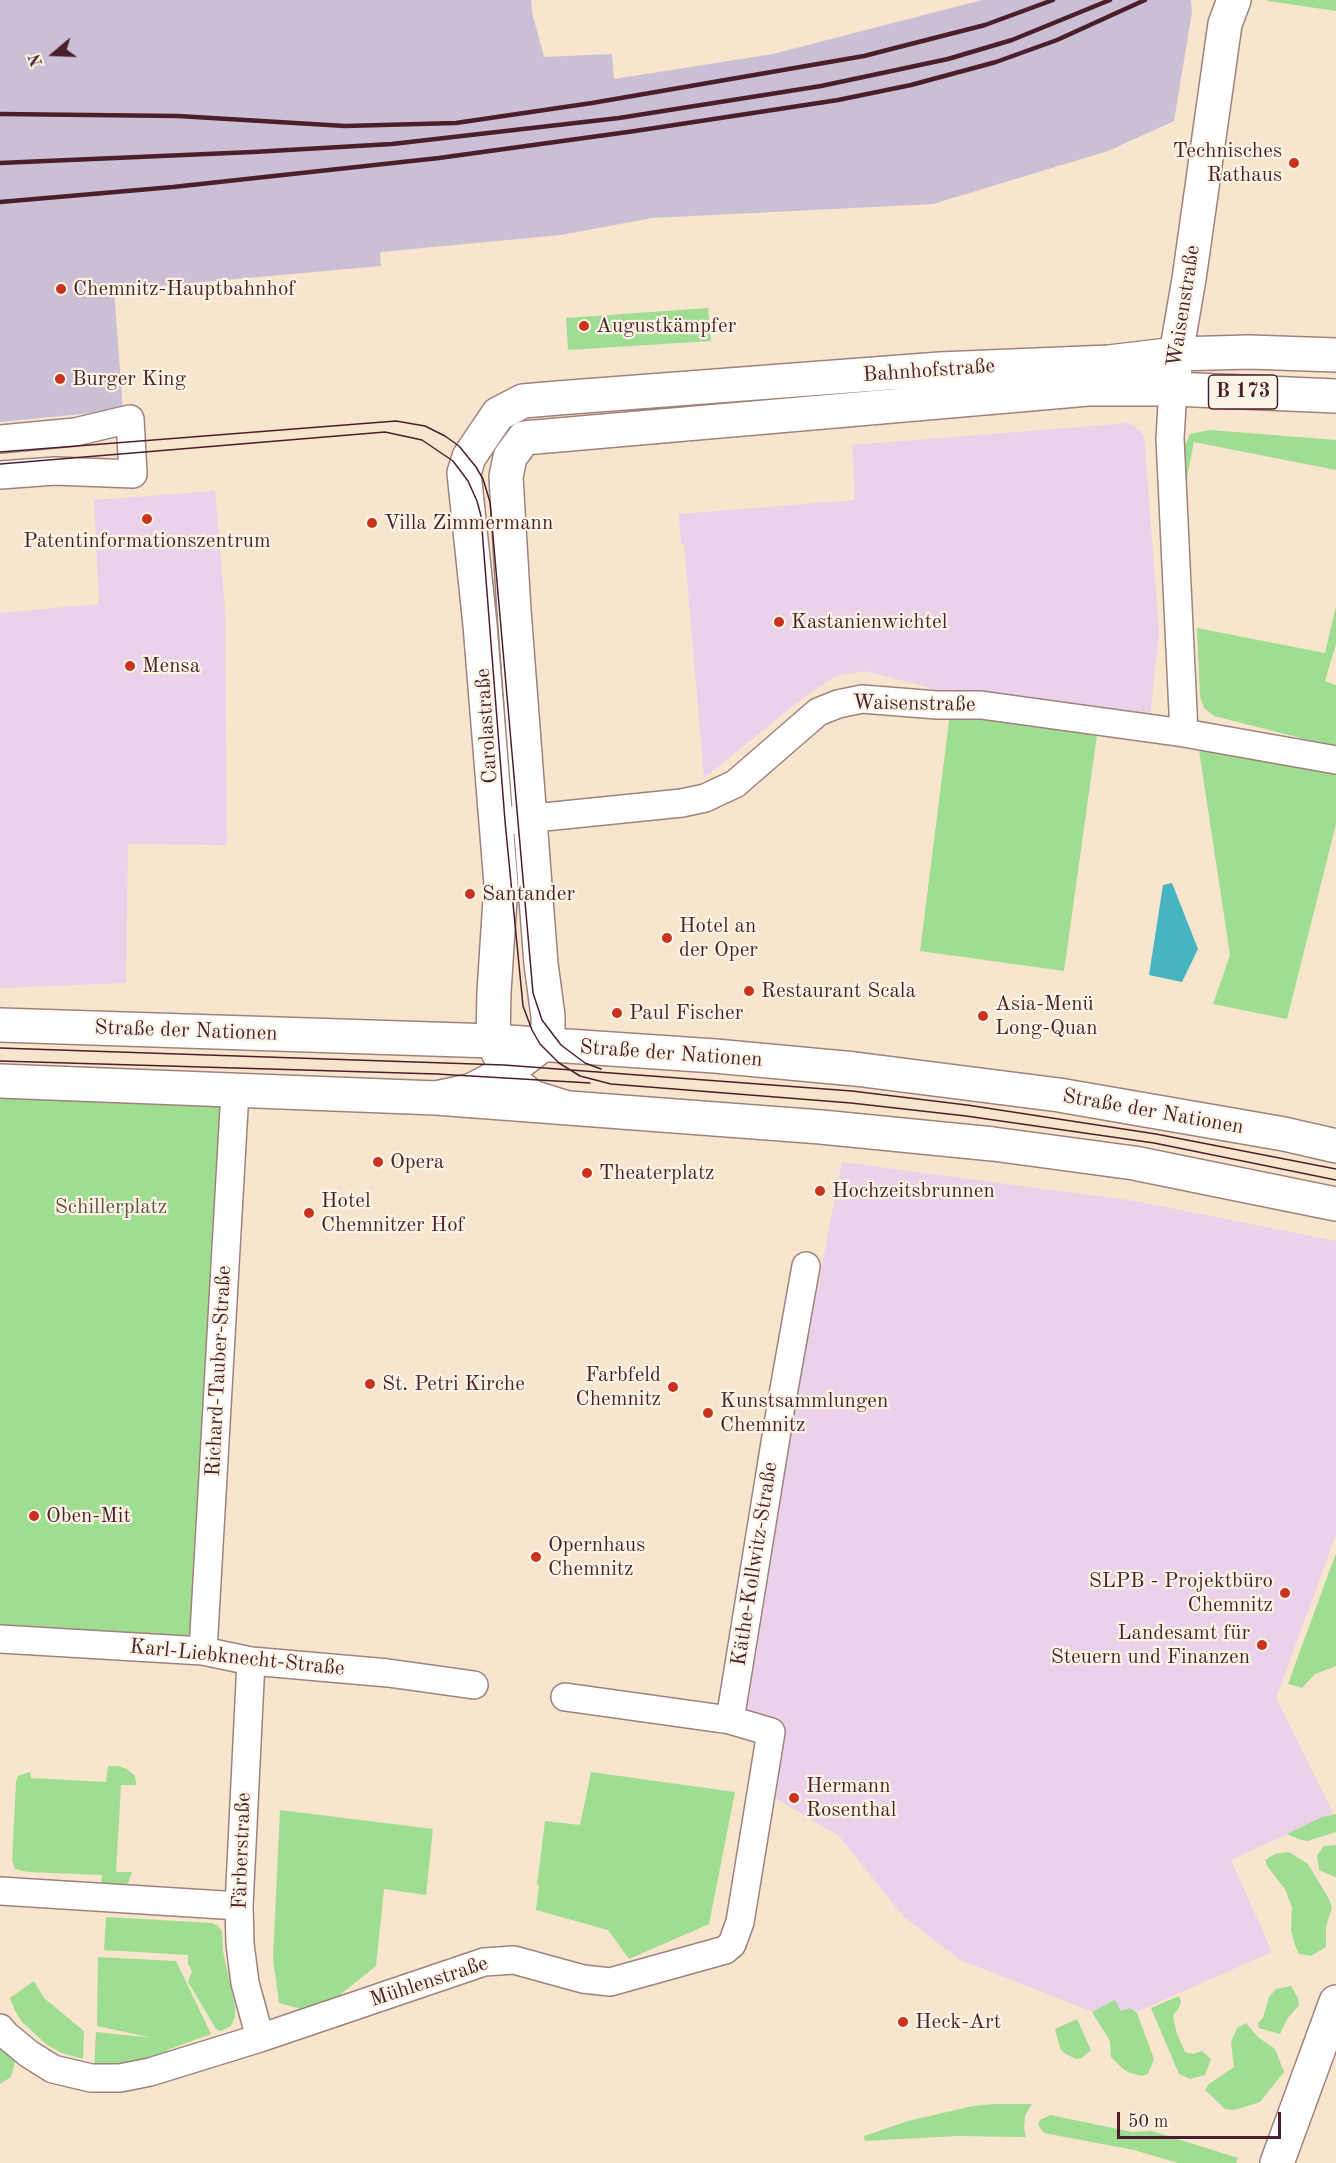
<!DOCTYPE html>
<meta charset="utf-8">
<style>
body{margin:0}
#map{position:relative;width:1336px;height:2163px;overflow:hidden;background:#f7e5cd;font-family:"Old Standard TT",serif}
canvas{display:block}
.north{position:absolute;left:24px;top:24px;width:60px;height:60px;-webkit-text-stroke:4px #fcf5e5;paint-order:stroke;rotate:251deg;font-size:16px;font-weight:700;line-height:24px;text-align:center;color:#4a1f2b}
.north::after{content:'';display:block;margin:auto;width:21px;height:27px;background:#4a1f2b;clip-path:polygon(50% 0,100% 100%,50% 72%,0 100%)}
.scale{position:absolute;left:1117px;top:2112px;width:164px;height:27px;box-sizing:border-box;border:3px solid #4a1f2b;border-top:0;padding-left:8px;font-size:18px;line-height:21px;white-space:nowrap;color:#4a1f2b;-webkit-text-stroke:4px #fcf5e5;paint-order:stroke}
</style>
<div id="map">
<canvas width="1336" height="2163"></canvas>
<div class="north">N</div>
<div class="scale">50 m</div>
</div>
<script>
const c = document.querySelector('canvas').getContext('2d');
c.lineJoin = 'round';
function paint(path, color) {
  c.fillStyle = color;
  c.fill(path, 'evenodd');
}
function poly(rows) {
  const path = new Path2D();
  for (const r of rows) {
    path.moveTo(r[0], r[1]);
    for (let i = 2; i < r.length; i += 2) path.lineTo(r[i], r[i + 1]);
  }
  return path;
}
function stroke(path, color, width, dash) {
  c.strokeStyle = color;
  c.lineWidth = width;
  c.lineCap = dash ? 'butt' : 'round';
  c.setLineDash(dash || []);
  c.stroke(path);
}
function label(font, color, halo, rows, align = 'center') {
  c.font = font + ' "Old Standard TT",serif';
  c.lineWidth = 4.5;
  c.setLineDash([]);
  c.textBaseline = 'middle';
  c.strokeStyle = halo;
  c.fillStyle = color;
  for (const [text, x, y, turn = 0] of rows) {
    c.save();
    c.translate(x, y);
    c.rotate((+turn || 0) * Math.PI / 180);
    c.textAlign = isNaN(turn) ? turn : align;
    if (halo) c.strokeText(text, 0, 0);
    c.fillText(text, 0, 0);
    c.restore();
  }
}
const built = poly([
 [1130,423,1144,435,1159,631,1150,719,990,703,865,671,834,677,803,698,704,778,684,544,681,544,679,514,855,500,852,445],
 [215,491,225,609,227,845,128,844,126,983,0,988,0,613,99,604,94,500],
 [842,1162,1135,1201,1336,1241,1336,1535,1276,1698,1333,1813,1231,1860,1272,1952,1116,2021,960,1960,904,1917,839,1836,775,1798,773,1734,733,1724]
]);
const industrial = poly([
 [0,0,531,0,532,12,544,57,612,54,614,79,773,54,982,0,1191,0,1192,12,1174,121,1108,151,933,204,652,218,561,235,380,252,381,266,114,290,123,410,0,422]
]);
const green = poly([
 [1268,0,1336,0,1336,11,1268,1],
 [708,308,711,341,568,350,566,318],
 [1210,430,1336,440,1336,470,1194,442,1185,487,1182,452,1190,434],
 [1336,606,1336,644,1325,681,1336,685,1336,747,1214,716,1204,708,1200,696,1197,628,1325,653],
 [950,714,1097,735,1064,971,920,951],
 [1199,750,1336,774,1336,824,1287,1019,1213,1004,1230,955],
 [0,1089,229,1100,197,1643,0,1633],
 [1336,1553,1336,1666,1315,1674,1302,1688,1288,1684],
 [108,1766,118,1766,127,1769,135,1776,136,1785,121,1785,116,1872,132,1872,128,1883,121,1889,101,1890,102,1875,28,1872,15,1869,12,1860,16,1782,18,1776,30,1772,31,1778,106,1782],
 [591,1772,735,1792,709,1924,629,1959,608,1930,536,1910,539,1885,537,1885,545,1821,580,1825],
 [280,1810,433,1829,426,1895,384,1889,376,1966,336,1998,305,2010,279,2003,273,1958],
 [1336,1814,1336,1832,1307,1841,1298,1839,1287,1834,1322,1817],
 [1336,1845,1336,1876,1335,1877,1319,1870,1317,1855,1324,1846],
 [1289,1852,1308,1864,1329,1899,1332,1908,1326,1926,1326,1947,1311,1956,1299,1954,1295,1945,1291,1930,1292,1907,1288,1897,1285,1889,1267,1866,1265,1860,1275,1854],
 [106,1917,212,1923,217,1925,222,1931,223,1951,235,2006,235,2017,231,2026,221,2031,216,2029,188,1982,192,1971,188,1964,188,1955,104,1950],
 [98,1957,176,1961,211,2034,167,2050,169,2056,94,2069,96,2032,153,2038,97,2026],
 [34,1981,44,1998,84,2031,83,2059,62,2053,47,2045,22,2022,15,2011,10,1998],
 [1291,1986,1298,1998,1299,2005,1287,2019,1280,2034,1259,2028,1258,2023,1263,2018,1269,1997,1276,1989],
 [1179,1996,1181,2002,1179,2008,1173,2015,1176,2031,1185,2052,1193,2054,1202,2051,1211,2059,1205,2075,1190,2079,1179,2074,1151,2008],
 [1115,2000,1121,2011,1130,2008,1137,2013,1154,2059,1148,2074,1142,2076,1130,2073,1122,2068,1111,2057,1110,2041,1092,2012],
 [1077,2019,1091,2050,1082,2058,1076,2059,1064,2053,1060,2048,1055,2029],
 [1246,2023,1258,2037,1275,2049,1284,2072,1260,2102,1234,2110,1225,2109,1205,2090,1209,2084,1234,2067,1231,2042,1237,2028],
 [0,2046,16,2059,11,2077,0,2084],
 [994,2104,1032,2104,1025,2116,1024,2128,1026,2137,957,2136,865,2141,864,2136,908,2121,973,2106],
 [1050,2115,1132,2132,1152,2131,1238,2158,1236,2163,1178,2163,1134,2150,1044,2133,1038,2125,1040,2120]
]);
const water = poly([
 [1172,883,1198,949,1182,982,1149,975,1163,885]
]);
const street = poly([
 [1173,389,1170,438,1184,733],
 [0,439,75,432,130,419,133,474,55,471,0,475],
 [495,822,682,803,705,798,735,784,818,712,838,704,862,699,937,705,981,705,1184,733,1336,760],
 [0,1639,203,1651,251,1661,388,1673,474,1685],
 [203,1651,235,1091],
 [251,1661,239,1906,240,1944,245,1983,260,2038],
 [730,1720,781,1406,806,1266],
 [0,1891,239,1906],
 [0,2028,6,2035,29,2054,53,2069,91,2078,120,2078,150,2072,260,2038,484,1962,514,1960,583,1979,610,1982,725,1950,732,1944,740,1922,771,1732,730,1720,565,1697]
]);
const secondary = poly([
 [0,1025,493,1041,715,1056,855,1069,1059,1095,1284,1134,1336,1146],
 [0,1081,436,1098,821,1127,993,1144,1134,1163,1336,1204],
 [436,1098,470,1091,507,1072,537,1049,548,1029,548,1016,541,964,514,610,506,477,510,457,524,438,1088,389,1173,389],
 [564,1107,532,1097,518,1086,507,1072,493,1041,494,992,501,884,480,625,464,473,469,457,498,414,523,401,558,398,940,369,1109,362,1176,354],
 [1277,2163,1336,2002]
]);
const primary = poly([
 [1234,0,1225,24,1189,279,1176,354,1173,389,1336,396],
 [1176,354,1249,352,1336,355]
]);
const tram = poly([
 [0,452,396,421,425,426,445,436,459,446,476,467,483,479,490,502,533,993,542,1020,561,1045,585,1063,601,1069],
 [0,464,385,432,422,440,453,461,468,481,477,501,481,516,505,821,523,1006,532,1030,540,1044,559,1063,580,1076,611,1084,851,1103,966,1116,1154,1143,1336,1180],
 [0,1048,504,1065,852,1091,967,1105,1156,1134,1336,1169],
 [0,1061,437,1074,590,1083]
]);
const rail = poly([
 [0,114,178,116,345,126,456,123,592,103,864,56,985,25,1053,0],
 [0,163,253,152,392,144,619,118,821,86,948,59,1012,40,1110,0],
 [0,202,173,187,439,158,635,131,838,100,911,85,996,62,1057,40,1145,0]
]);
const markers = [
 [1294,163,6,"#c8321e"],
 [61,289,6,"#c8321e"],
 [584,326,6,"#c8321e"],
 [60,379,6,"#c8321e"],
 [147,519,6,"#c8321e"],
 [372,523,6,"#c8321e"],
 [779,622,6,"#c8321e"],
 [130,666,6,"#c8321e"],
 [470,894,6,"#c8321e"],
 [667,938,6,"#c8321e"],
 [749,991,6,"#c8321e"],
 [617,1013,6,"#c8321e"],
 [983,1016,6,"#c8321e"],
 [378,1162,6,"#c8321e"],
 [587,1173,6,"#c8321e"],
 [820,1191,6,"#c8321e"],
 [309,1213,6,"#c8321e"],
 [370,1384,6,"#c8321e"],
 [673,1387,6,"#c8321e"],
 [708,1413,6,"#c8321e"],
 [34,1516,6,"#c8321e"],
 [536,1557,6,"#c8321e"],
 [1285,1593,6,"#c8321e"],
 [1262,1645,6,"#c8321e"],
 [794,1798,6,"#c8321e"],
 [903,2022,6,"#c8321e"]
];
const shields = [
 [1243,392,69]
];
const shieldNames = [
 ["B 173",1243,392]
];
const poiNames = [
 ["Technisches",1282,151,"right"],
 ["Rathaus",1282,175,"right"],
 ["Chemnitz-Hauptbahnhof",73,289],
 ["Augustkämpfer",596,326],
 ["Burger King",72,379],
 ["Villa Zimmermann",384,523],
 ["Patentinformationszentrum",147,541,"center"],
 ["Kastanienwichtel",791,622],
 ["Mensa",142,666],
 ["Santander",482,894],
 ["Hotel an",679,926],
 ["der Oper",679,950],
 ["Restaurant Scala",761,991],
 ["Asia-Menü",995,1004],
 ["Long-Quan",995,1028],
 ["Paul Fischer",629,1013],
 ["Opera",390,1162],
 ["Theaterplatz",599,1173],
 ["Hochzeitsbrunnen",832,1191],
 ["Hotel",321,1201],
 ["Chemnitzer Hof",321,1225],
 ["Farbfeld",661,1375,"right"],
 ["Chemnitz",661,1399,"right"],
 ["St. Petri Kirche",382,1384],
 ["Kunstsammlungen",720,1401],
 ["Chemnitz",720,1425],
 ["Oben-Mit",46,1516],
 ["Opernhaus",548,1545],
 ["Chemnitz",548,1569],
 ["SLPB - Projektbüro",1273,1581,"right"],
 ["Chemnitz",1273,1605,"right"],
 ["Landesamt für",1250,1633,"right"],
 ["Steuern und Finanzen",1250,1657,"right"],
 ["Hermann",806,1786],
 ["Rosenthal",806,1810],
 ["Heck-Art",915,2022]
];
const streetNames = [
 ["Waisenstraße",1184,306,-81],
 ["Bahnhofstraße",929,371,-4],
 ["Waisenstraße",914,704,1],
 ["Carolastraße",487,726,-94],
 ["Straße der Nationen",186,1031,2],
 ["Straße der Nationen",671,1054,4],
 ["Straße der Nationen",1153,1112,10],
 ["Richard-Tauber-Straße",219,1371,-87],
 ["Käthe-Kollwitz-Straße",755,1564,-81],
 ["Karl-Liebknecht-Straße",237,1658,6],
 ["Färberstraße",242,1851,-88],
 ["Mühlenstraße",429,1982,-18]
];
const parkNames = [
 ["Schillerplatz",111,1207]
];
paint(built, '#ecd1ea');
paint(industrial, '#cbbfd5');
paint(green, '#9fdd92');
paint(water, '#47b5c1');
stroke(street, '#a0827c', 30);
stroke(secondary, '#a0827c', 36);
stroke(primary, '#a0827c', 36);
stroke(street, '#fff', 27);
stroke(secondary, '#fff', 33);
stroke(primary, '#fff', 33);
stroke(tram, '#4a1f2b', 1.5);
stroke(rail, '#4a1f2b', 4.5);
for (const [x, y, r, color] of markers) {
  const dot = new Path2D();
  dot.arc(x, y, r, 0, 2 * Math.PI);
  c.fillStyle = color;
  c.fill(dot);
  stroke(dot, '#fcf5e5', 2);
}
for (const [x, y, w] of shields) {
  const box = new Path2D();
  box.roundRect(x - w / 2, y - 17, w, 34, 4.5);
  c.fillStyle = '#fcf5e5';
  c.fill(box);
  stroke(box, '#4a1f2b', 1.5);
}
label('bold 20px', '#4a1f2b', null, shieldNames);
label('21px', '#4a1f2b', '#fcf5e5', poiNames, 'left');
label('21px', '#4a1f2b', '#fcf5e5', streetNames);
label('21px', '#5f4e45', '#fcf5e5', parkNames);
</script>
